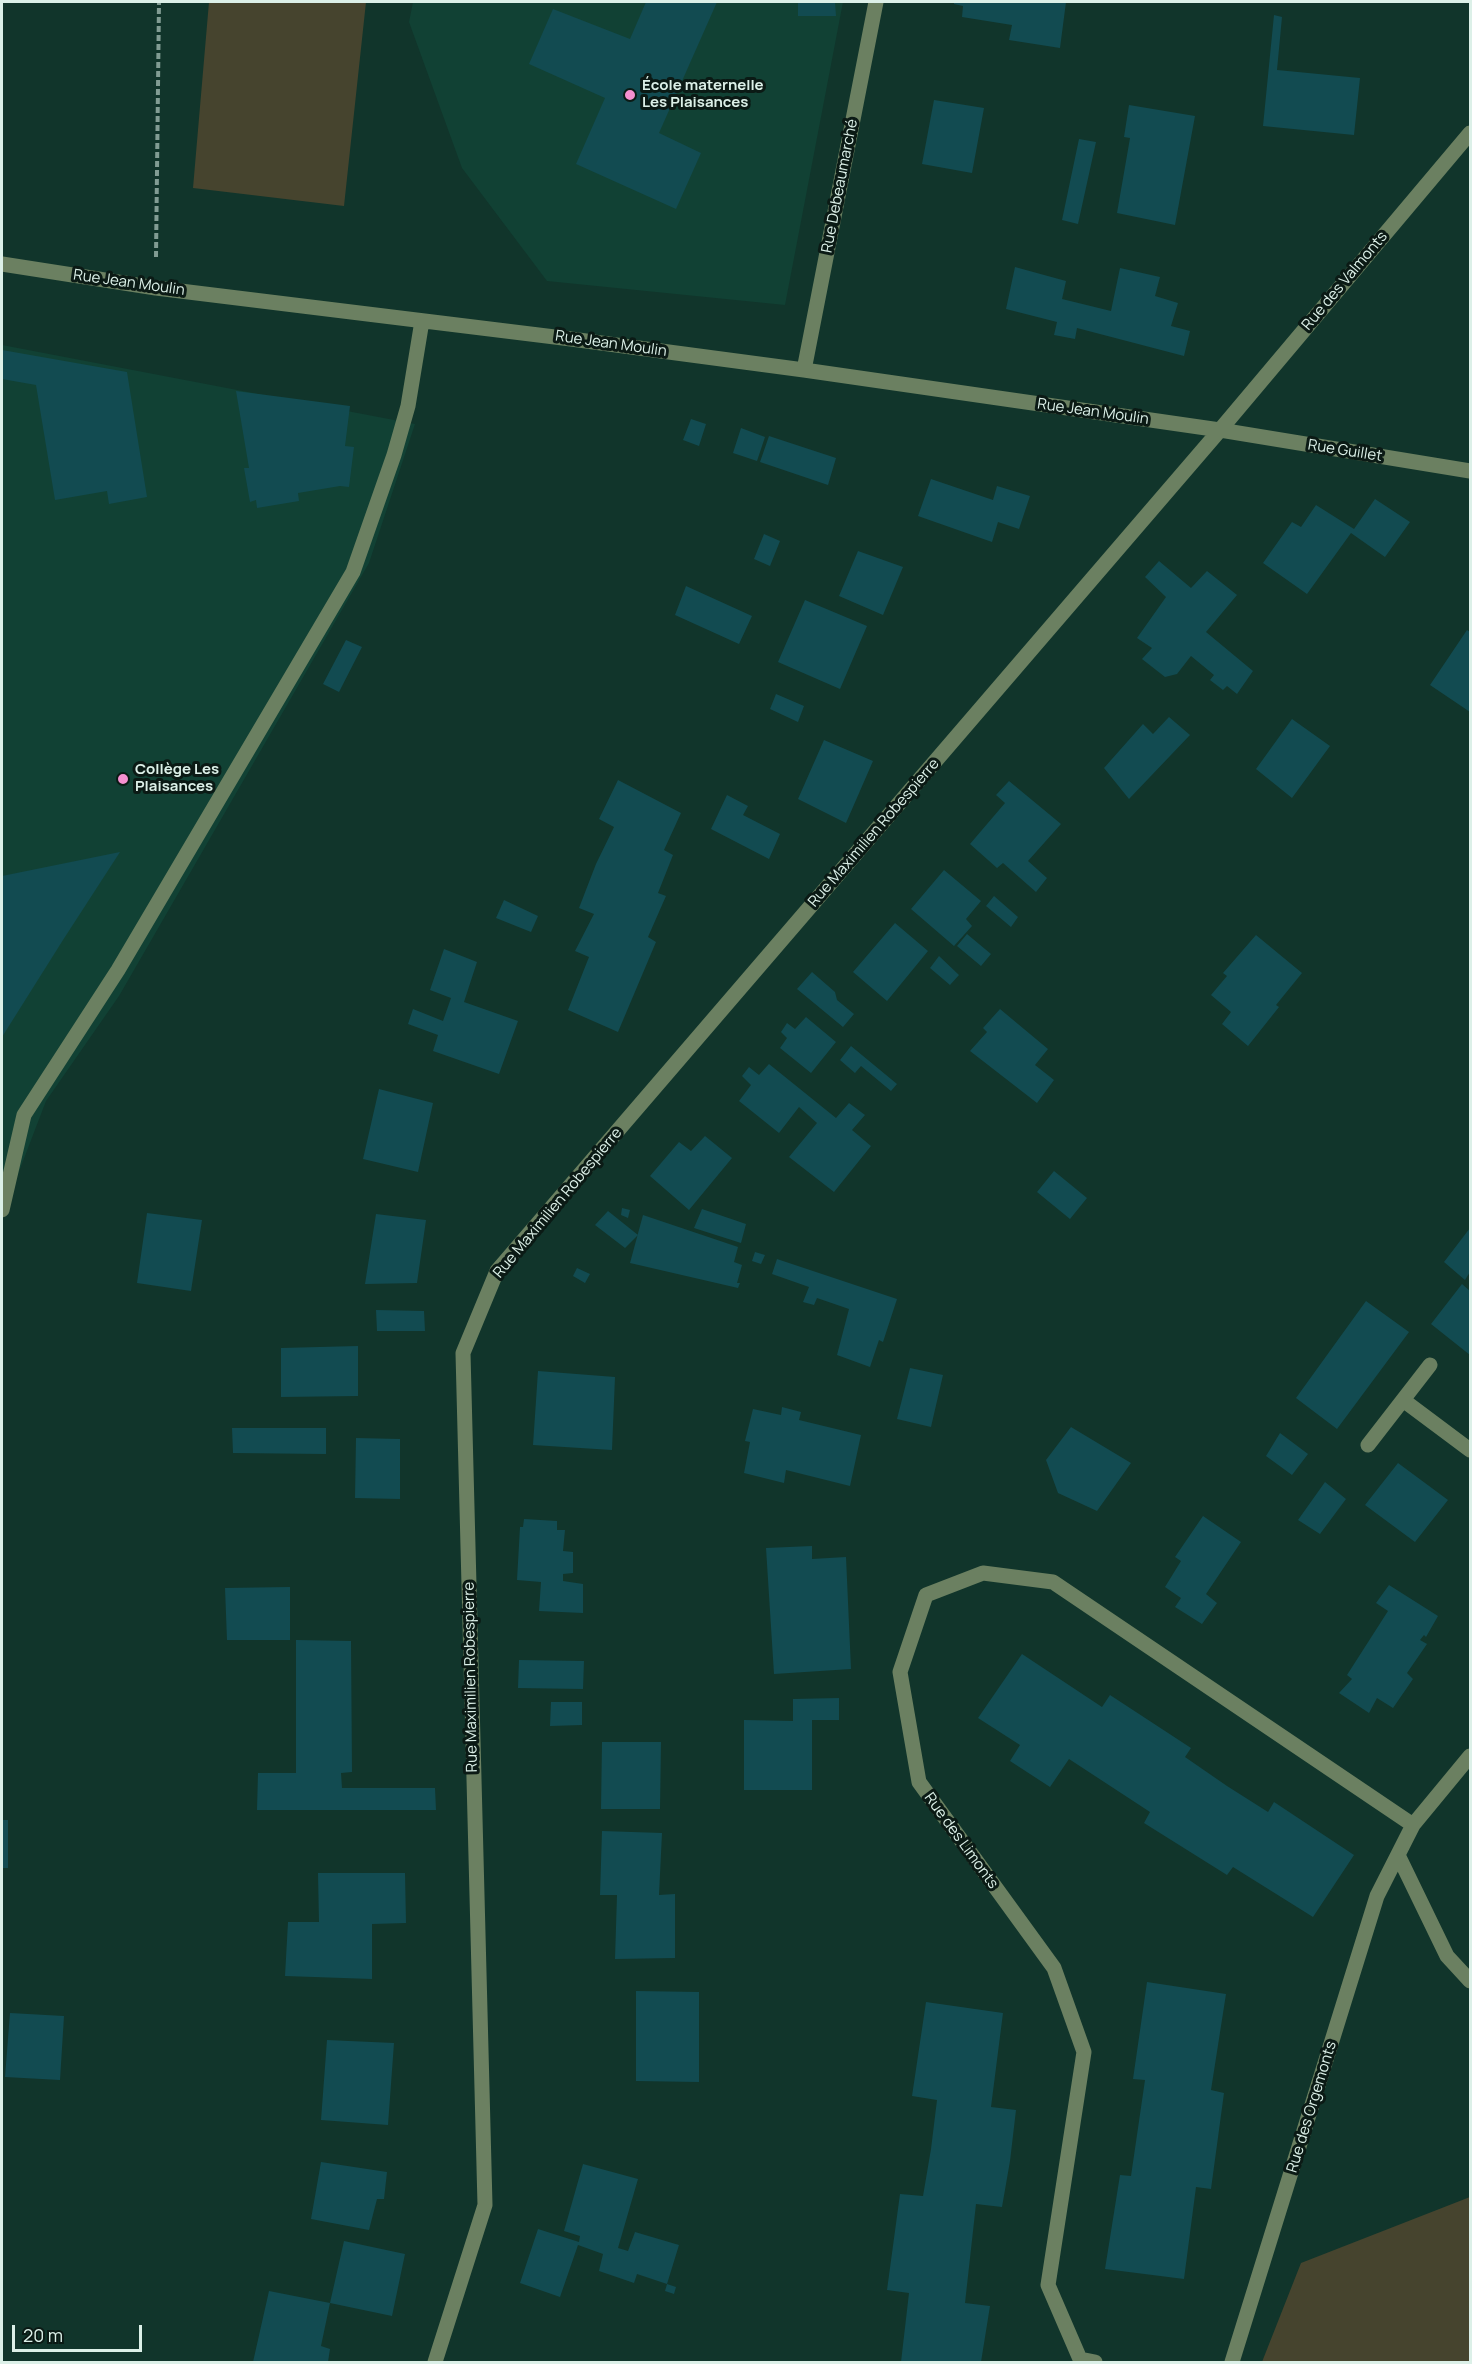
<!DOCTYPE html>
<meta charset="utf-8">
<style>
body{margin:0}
#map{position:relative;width:1472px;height:2364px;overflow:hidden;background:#11352b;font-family:Manrope,sans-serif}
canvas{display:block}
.frame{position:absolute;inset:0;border:3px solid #dcf0e8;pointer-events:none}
.scale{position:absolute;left:12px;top:2325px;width:130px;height:27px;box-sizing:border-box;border:3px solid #dcf0e8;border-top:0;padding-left:8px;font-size:18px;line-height:21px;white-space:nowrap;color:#dcf0e8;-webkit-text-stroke:4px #0b1a15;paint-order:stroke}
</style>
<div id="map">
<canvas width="1472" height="2364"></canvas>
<div class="frame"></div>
<div class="scale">20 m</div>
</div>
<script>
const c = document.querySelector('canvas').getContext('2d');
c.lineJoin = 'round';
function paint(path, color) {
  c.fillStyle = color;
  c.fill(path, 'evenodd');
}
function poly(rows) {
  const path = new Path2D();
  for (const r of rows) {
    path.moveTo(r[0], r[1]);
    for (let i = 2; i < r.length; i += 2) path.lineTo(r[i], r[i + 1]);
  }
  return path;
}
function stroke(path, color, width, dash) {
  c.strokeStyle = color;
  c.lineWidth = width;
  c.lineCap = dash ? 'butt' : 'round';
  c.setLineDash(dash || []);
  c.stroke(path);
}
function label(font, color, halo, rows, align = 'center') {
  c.font = font + ' Manrope,sans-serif';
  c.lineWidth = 6;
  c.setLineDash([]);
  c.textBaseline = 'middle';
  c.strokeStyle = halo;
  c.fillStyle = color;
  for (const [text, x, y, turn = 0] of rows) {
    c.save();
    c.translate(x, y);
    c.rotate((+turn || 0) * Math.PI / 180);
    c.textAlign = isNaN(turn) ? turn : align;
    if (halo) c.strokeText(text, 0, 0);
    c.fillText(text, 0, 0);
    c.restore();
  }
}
const built = poly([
 [413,2,843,2,785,305,547,281,462,168,409,22],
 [2,345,415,424,369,563,119,996,46,1101,2,1216]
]);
const green = poly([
 [209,2,366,2,344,206,193,188],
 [1470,2197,1470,2362,1262,2362,1301,2263]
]);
const building = poly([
 [646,2,717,2,659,133,701,153,676,209,576,164,605,98,529,64,553,9,630,39],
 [798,2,835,2,836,16,798,16],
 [954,2,1066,2,1060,48,1009,40,1012,25,962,17,963,6,954,4],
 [1274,15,1282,17,1277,70,1360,78,1354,135,1263,126],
 [934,100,984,108,972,173,922,164],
 [1129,105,1195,116,1175,225,1117,213,1130,138,1124,137],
 [1079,139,1096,142,1078,224,1062,220],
 [1015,267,1066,281,1062,299,1111,311,1120,268,1160,277,1155,296,1178,303,1171,326,1190,331,1184,356,1077,328,1075,339,1054,335,1057,322,1006,309],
 [2,350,127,372,147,497,109,504,107,491,55,500,36,385,2,379],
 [236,391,350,406,345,446,354,447,349,487,340,486,298,493,299,501,257,508,256,500,250,502,244,468,249,468],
 [691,419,706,424,699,446,683,440],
 [741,428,765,437,757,461,733,453],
 [769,436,836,458,828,485,760,462],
 [931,479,993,500,997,486,1030,496,1019,529,998,522,992,542,918,516],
 [1375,499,1410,522,1385,557,1351,533,1307,594,1263,563,1292,522,1301,527,1316,505,1354,529],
 [764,534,780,541,770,566,754,559],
 [858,551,903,567,883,615,839,596],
 [1159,561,1191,588,1207,571,1237,595,1206,632,1253,671,1237,694,1227,686,1223,690,1210,680,1214,675,1191,656,1177,674,1165,677,1142,659,1152,648,1137,638,1166,597,1145,577],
 [686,586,752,616,739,644,675,615],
 [805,600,867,626,840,689,778,662],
 [1467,630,1470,632,1470,712,1430,685],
 [346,640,362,647,339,692,323,684],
 [776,694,804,706,798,722,770,709],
 [1169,717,1190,735,1129,799,1104,768,1143,724,1153,734],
 [1292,719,1330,746,1292,798,1256,769],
 [824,740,873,761,846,823,798,799],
 [618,780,681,813,664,850,673,855,658,893,666,896,648,937,656,942,618,1032,568,1010,589,957,575,951,594,914,579,908,596,864,614,827,599,819],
 [1009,781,1061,824,1028,861,1047,878,1036,892,1003,863,997,868,970,844,1005,803,996,795],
 [727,795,748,806,743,815,780,834,769,859,711,829],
 [120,852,63,940,2,1037,2,876],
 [944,870,981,901,966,919,972,926,954,946,911,909],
 [994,896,1018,917,1011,927,986,906],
 [504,900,538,916,531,932,496,918],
 [895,923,928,951,887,1001,853,972],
 [967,934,991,954,981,966,957,946],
 [1256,935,1302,973,1276,1005,1279,1007,1248,1046,1222,1024,1231,1012,1211,995,1227,976,1223,973],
 [444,949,477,962,464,1002,518,1021,499,1074,433,1051,438,1035,408,1024,413,1009,443,1021,451,998,430,990],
 [939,956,959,975,950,985,930,968],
 [812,972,835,992,837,1000,854,1014,843,1027,797,989],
 [1000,1009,1048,1049,1035,1065,1054,1080,1037,1103,970,1051,987,1032,983,1028],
 [806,1017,836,1042,811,1073,780,1048,787,1038,781,1032,787,1023,795,1029],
 [851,1046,897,1084,891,1091,861,1066,855,1073,840,1060],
 [769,1064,836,1118,849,1103,865,1115,852,1130,871,1146,834,1192,789,1157,817,1123,799,1107,779,1133,739,1101,751,1085,742,1076,749,1067,759,1075],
 [379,1089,433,1103,418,1172,363,1159],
 [705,1136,732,1158,689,1210,650,1176,679,1142,691,1151],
 [1054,1171,1087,1198,1070,1219,1037,1192],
 [622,1208,630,1210,628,1218,621,1215],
 [702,1209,746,1224,741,1243,694,1228],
 [608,1211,638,1235,625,1248,595,1225],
 [147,1213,202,1220,191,1291,137,1283],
 [376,1214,426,1220,417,1283,365,1284],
 [643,1215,738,1247,734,1262,742,1265,737,1283,740,1283,738,1288,630,1263],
 [1470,1228,1470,1272,1465,1280,1444,1262],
 [755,1252,765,1255,761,1264,752,1261],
 [777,1259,897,1299,883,1342,879,1340,870,1367,837,1355,849,1309,817,1298,814,1305,803,1302,809,1287,772,1274],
 [577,1268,590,1274,585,1283,573,1276],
 [1462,1284,1470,1291,1470,1355,1431,1324],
 [1366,1301,1409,1332,1337,1429,1296,1398],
 [376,1310,424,1311,425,1331,377,1331],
 [358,1346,358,1396,281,1397,281,1348],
 [910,1368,943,1375,931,1427,897,1419],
 [538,1371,615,1377,612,1450,533,1445],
 [782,1407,801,1412,799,1420,861,1435,850,1486,786,1470,784,1483,744,1473,750,1442,745,1441,753,1409,781,1415],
 [1071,1427,1131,1463,1097,1511,1058,1493,1046,1460],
 [232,1428,326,1428,326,1454,233,1453],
 [1280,1433,1308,1454,1292,1475,1266,1456],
 [356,1438,400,1439,400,1499,355,1498],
 [1398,1463,1448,1500,1415,1542,1365,1505],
 [1325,1482,1346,1499,1320,1534,1298,1520],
 [1203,1516,1241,1542,1206,1594,1217,1603,1202,1624,1175,1607,1181,1598,1165,1587,1181,1561,1175,1557],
 [524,1519,557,1521,557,1530,565,1530,563,1551,573,1552,573,1573,563,1574,563,1581,583,1584,583,1613,539,1611,541,1582,517,1580,520,1527,523,1527],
 [812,1546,812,1559,846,1557,851,1669,774,1674,766,1548],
 [1389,1585,1438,1616,1426,1637,1424,1635,1420,1640,1427,1644,1407,1673,1413,1679,1393,1708,1377,1698,1369,1713,1339,1693,1352,1679,1347,1675,1388,1611,1376,1603],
 [290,1587,290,1640,227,1640,225,1588],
 [296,1640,351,1641,352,1772,341,1773,342,1788,435,1788,436,1810,257,1810,258,1773,296,1773],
 [1022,1654,1102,1707,1110,1695,1191,1748,1185,1757,1227,1786,1268,1812,1274,1802,1354,1855,1313,1917,1233,1867,1227,1875,1144,1823,1150,1812,1069,1759,1050,1787,1010,1761,1020,1745,978,1718],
 [519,1660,584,1661,583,1689,518,1688],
 [839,1698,839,1720,812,1720,812,1790,744,1790,744,1720,793,1721,793,1699],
 [551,1702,582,1702,582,1725,550,1726],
 [602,1742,661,1742,660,1809,601,1809],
 [2,1820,8,1820,8,1868,2,1868],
 [602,1831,662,1833,659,1895,675,1894,675,1958,615,1959,617,1895,600,1895],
 [318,1873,405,1873,406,1923,372,1924,372,1979,285,1976,288,1922,319,1922],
 [1147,1982,1226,1994,1211,2090,1224,2093,1211,2189,1196,2187,1184,2279,1105,2269,1120,2175,1131,2176,1145,2080,1133,2079],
 [636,1991,699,1992,699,2082,636,2081],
 [926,2002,1003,2013,991,2107,1016,2110,1010,2161,1002,2207,976,2204,965,2303,990,2306,981,2362,901,2362,909,2293,887,2290,900,2194,923,2196,931,2149,937,2100,912,2096],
 [10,2013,64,2016,60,2080,5,2077],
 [327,2040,394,2043,388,2125,321,2120],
 [321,2162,387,2172,384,2199,377,2199,369,2230,311,2219],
 [583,2164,638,2179,618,2248,628,2251,635,2232,679,2245,667,2284,637,2274,634,2283,599,2271,603,2254,578,2245,560,2297,520,2283,538,2229,579,2242,580,2236,564,2231],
 [344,2241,405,2254,392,2316,330,2303,321,2346,330,2349,328,2362,253,2362,269,2291,330,2303],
 [667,2284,676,2287,674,2294,665,2291]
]);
const path = poly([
 [156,257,159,2]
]);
const minor = poly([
 [2,264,156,288,571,339,804,370,1220,430,1470,471],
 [804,370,876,2],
 [2,1210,24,1115,118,970,353,572,394,455,408,406,422,321],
 [1403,1400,1470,1450],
 [1368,1445,1430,1365],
 [1398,1855,1447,1956,1470,1981],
 [435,2362,485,2205,463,1353,497,1271,1220,430,1470,133],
 [1095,2362,1080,2359,1048,2285,1084,2052,1054,1968,919,1782,900,1672,926,1595,983,1573,1053,1582,1413,1825],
 [1232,2362,1377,1896,1413,1825,1470,1756]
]);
const markers = [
 [630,95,6,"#f690d0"],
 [123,779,6,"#f690d0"]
];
const poiNames = [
 ["École maternelle",642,86],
 ["Les Plaisances",642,103],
 ["Collège Les",135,770],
 ["Plaisances",135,787]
];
const streetNames = [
 ["Rue Debeaumarché",840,186,-79],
 ["Rue des Valmonts",1345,281,-50],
 ["Rue Jean Moulin",129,283,8],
 ["Rue Jean Moulin",611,344,8],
 ["Rue Jean Moulin",1093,412,8],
 ["Rue Guillet",1345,451,9],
 ["Rue Maximilien Robespierre",874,833,-49],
 ["Rue Maximilien Robespierre",558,1203,-50],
 ["Rue Maximilien Robespierre",471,1677,-91],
 ["Rue des Limonts",961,1841,54],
 ["Rue des Orgemonts",1312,2107,-73]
];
paint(built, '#114134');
paint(green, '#46442e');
paint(building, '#124b51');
stroke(path, '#819c93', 4, [6, 3]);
stroke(minor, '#6b8061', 15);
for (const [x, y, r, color] of markers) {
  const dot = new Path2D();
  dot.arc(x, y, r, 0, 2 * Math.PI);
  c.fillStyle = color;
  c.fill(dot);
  stroke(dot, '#0b1a15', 2);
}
label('bold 15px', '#dcf0e8', '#0b1a15', poiNames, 'left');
label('15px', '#dcf0e8', '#0b1a15', streetNames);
</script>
